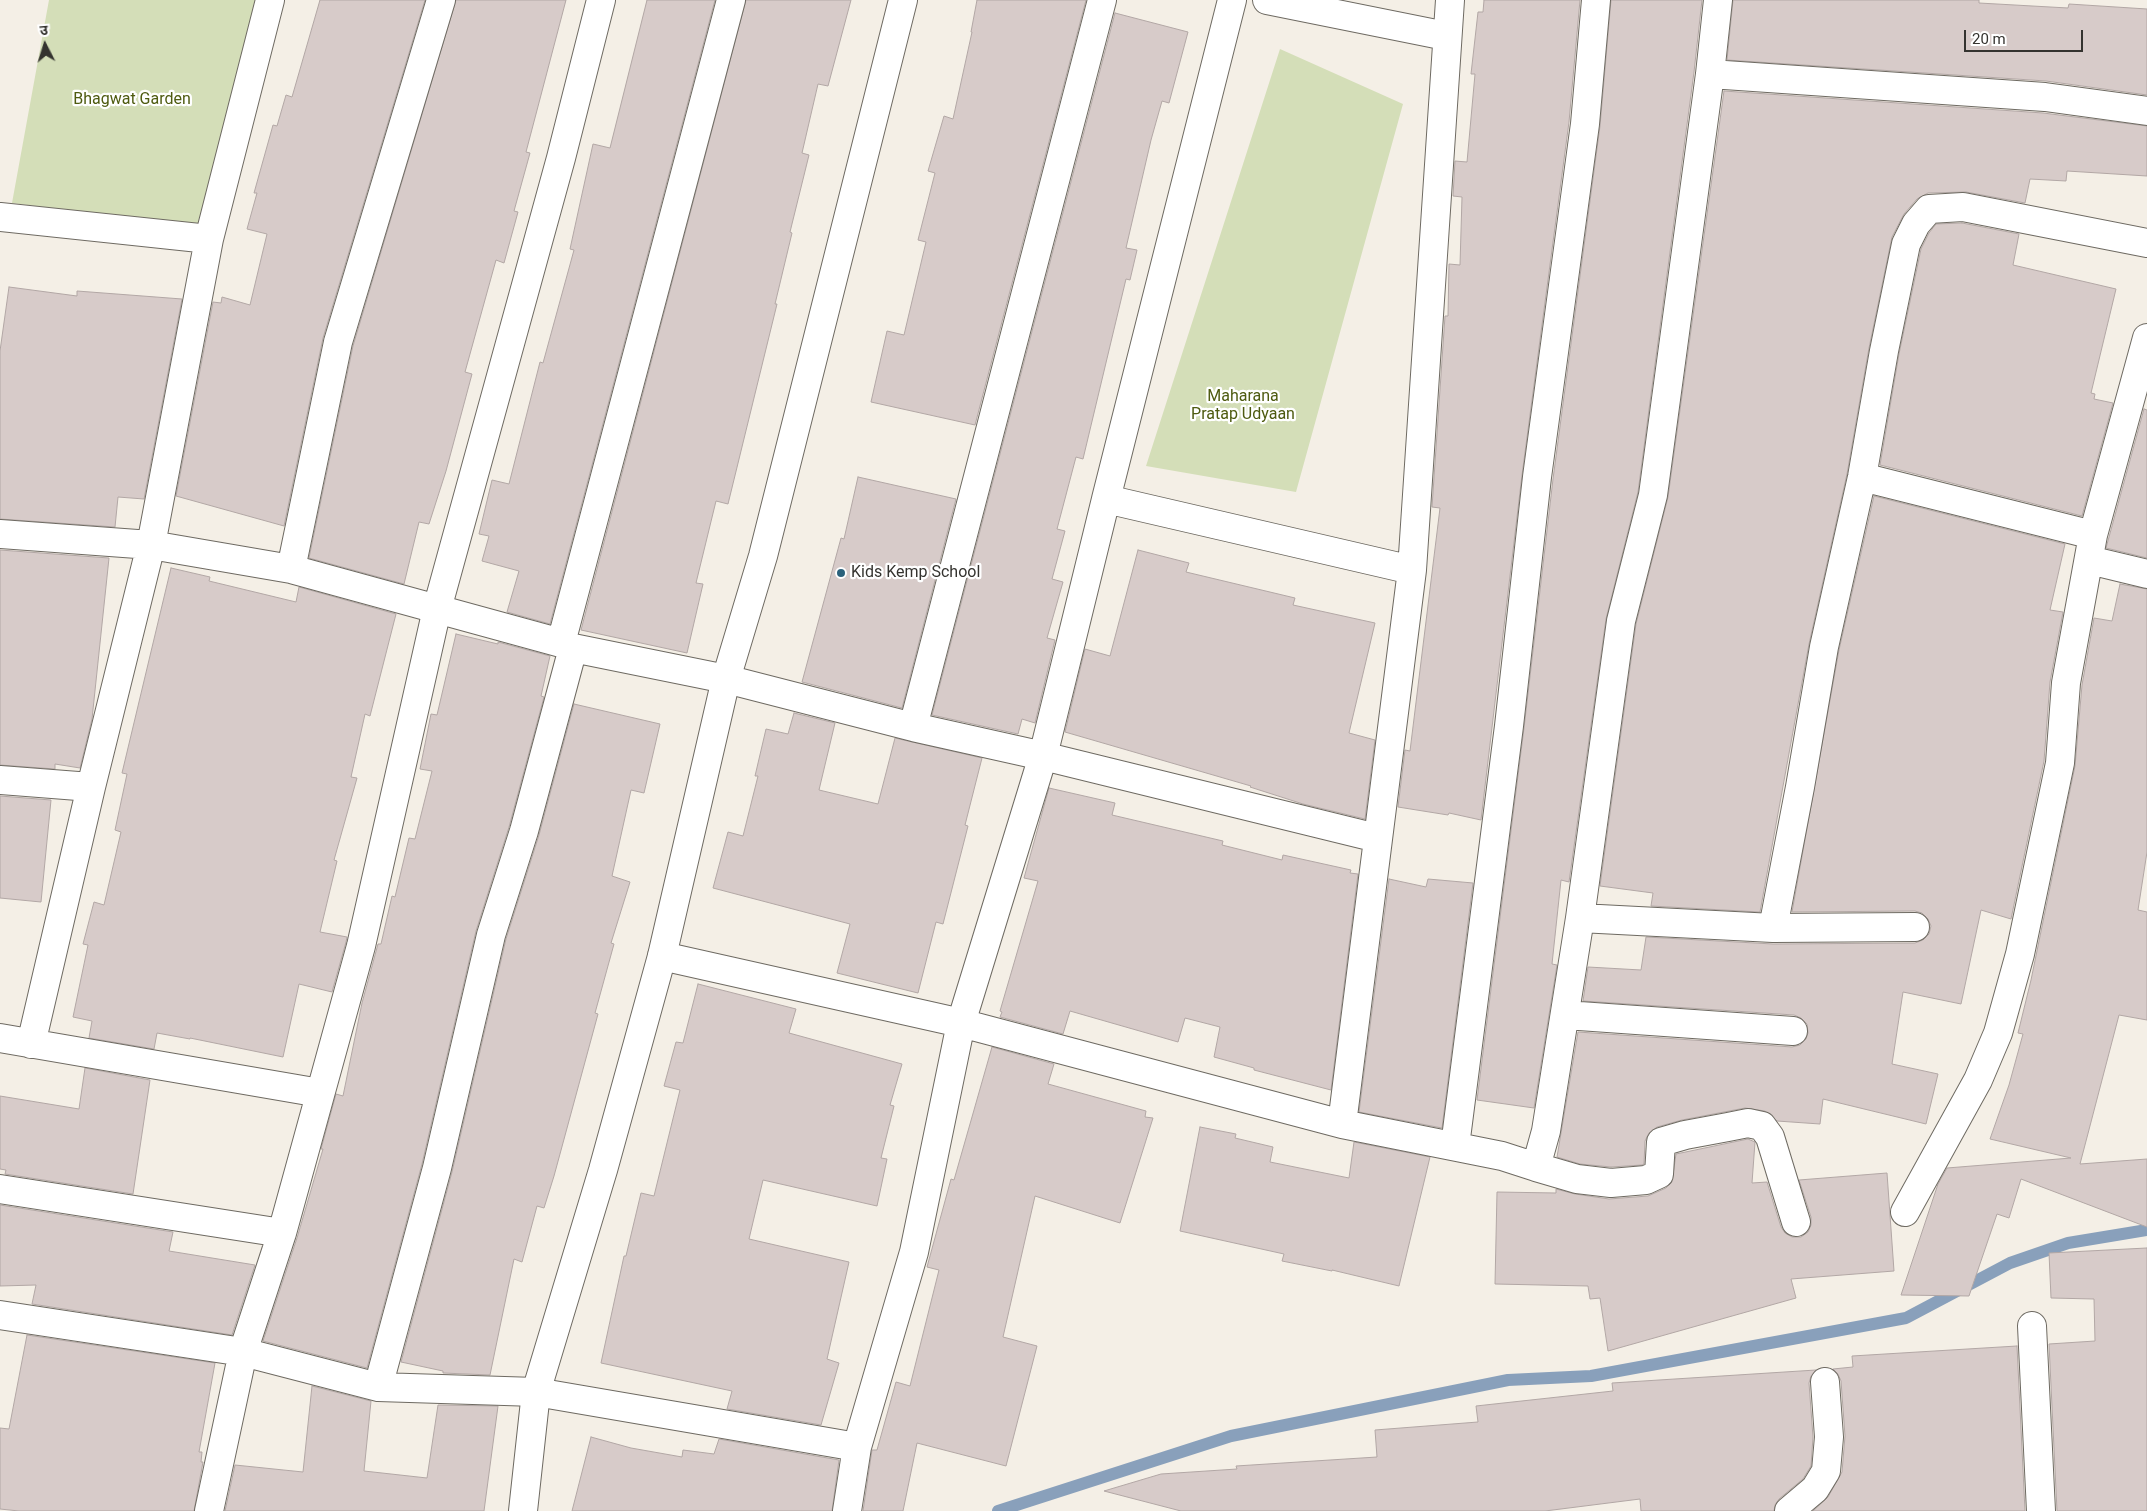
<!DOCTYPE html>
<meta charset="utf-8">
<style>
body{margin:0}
#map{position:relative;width:2147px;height:1511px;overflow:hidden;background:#f4efe6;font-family:Roboto,"Noto Sans Devanagari",sans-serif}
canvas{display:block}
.north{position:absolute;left:20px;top:20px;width:50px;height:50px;-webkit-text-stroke:4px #fff;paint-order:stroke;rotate:355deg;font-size:14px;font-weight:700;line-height:20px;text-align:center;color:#34332f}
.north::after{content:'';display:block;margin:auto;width:18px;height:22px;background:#34332f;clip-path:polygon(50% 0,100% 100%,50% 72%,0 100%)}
.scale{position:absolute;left:1964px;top:30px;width:119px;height:22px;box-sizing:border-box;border:2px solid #34332f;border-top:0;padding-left:6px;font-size:15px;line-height:18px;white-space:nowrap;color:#34332f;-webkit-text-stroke:4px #fff;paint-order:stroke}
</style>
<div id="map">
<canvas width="2147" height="1511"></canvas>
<div class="north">उ</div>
<div class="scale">20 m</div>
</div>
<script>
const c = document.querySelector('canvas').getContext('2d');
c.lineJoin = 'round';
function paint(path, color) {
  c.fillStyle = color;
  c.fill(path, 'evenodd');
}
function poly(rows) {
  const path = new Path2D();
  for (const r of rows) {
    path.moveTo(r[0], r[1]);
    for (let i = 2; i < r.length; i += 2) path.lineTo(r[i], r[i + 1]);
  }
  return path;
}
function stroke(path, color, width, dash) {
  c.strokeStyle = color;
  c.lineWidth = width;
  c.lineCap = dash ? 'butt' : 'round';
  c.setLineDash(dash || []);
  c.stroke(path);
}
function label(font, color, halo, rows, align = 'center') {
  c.font = font + ' Roboto,sans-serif';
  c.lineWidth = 4.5;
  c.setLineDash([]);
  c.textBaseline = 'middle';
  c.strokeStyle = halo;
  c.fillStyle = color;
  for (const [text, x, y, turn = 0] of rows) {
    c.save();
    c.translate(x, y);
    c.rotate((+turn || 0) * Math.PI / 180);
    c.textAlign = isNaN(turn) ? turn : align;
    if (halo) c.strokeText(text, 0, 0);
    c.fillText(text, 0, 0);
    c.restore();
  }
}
const green = poly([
 [49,0,257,0,208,228,12,203],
 [1280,49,1403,104,1296,492,1146,466]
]);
const stream = poly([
 [998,1511,1231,1436,1508,1380,1591,1376,1906,1318,2010,1263,2068,1243,2147,1230]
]);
const building = poly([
 [320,0,425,0,323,338,284,526,176,496,213,302,221,303,222,297,250,305,267,234,247,229,257,193,254,193,273,125,277,126,286,95,292,97,320,0],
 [456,0,566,0,526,152,530,153,514,211,518,212,504,263,496,260,465,372,472,374,446,471,429,524,419,522,404,584,309,558,353,346,456,0],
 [647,0,715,0,550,624,507,612,519,571,482,561,489,536,479,534,492,480,509,484,540,362,543,363,574,250,570,249,593,144,610,148,647,0],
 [746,0,851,0,828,86,818,84,802,153,809,155,790,232,792,233,775,304,777,304,728,504,716,501,696,583,703,584,687,653,581,630,746,0],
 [977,0,1086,0,975,425,871,402,887,331,904,335,926,242,918,240,935,173,928,171,944,116,953,119,972,32,971,32,977,0],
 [1484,0,1580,0,1569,122,1522,475,1481,820,1449,813,1448,815,1398,807,1405,750,1410,751,1440,508,1432,507,1445,316,1448,316,1449,264,1460,265,1462,197,1453,196,1455,161,1467,162,1475,74,1471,74,1478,12,1483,12,1484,0],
 [1611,0,1702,0,1694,72,1638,492,1606,619,1569,882,1561,880,1552,964,1557,965,1534,1108,1477,1100,1524,728,1553,479,1600,126,1611,0],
 [1733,0,1979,0,1979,3,2068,8,2069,4,2147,9,2147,95,2046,81,1727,60,1733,0],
 [1115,13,1188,32,1169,103,1162,101,1151,140,1126,248,1137,250,1130,280,1126,279,1083,459,1076,457,1057,529,1065,531,1052,579,1063,582,1047,638,1055,640,1035,723,1022,719,1018,734,932,715,1115,13],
 [1724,91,2043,113,2147,126,2147,176,2067,171,2066,181,2030,179,2025,203,1966,192,1928,193,1917,199,1904,214,1892,237,1869,348,1847,474,1809,644,1760,912,1651,906,1653,893,1600,886,1636,624,1668,497,1724,91],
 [1962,223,2019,234,2013,265,2116,289,2091,393,2095,394,2094,399,2113,403,2082,516,1880,465,1899,354,1921,249,1929,233,1936,224,1962,223],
 [9,287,77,296,77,291,182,299,144,499,118,497,115,527,0,519,0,351,9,287],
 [2144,409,2147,410,2147,558,2106,548,2144,409],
 [858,477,956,499,902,708,802,682,841,538,844,539,858,477],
 [1874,496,2065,544,2050,610,2063,612,2050,682,2044,761,2011,919,1981,910,1961,1004,1903,992,1892,1064,1938,1074,1926,1124,1823,1099,1820,1124,1777,1121,1765,1111,1745,1108,1682,1120,1657,1127,1649,1133,1645,1141,1644,1164,1642,1165,1611,1167,1580,1164,1557,1157,1578,1032,1792,1047,1800,1045,1806,1039,1808,1033,1807,1024,1801,1018,1794,1015,1583,1001,1588,967,1641,970,1646,937,1773,944,1915,943,1923,940,1929,934,1931,926,1928,919,1922,913,1915,911,1792,912,1839,650,1874,496],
 [0,550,109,558,92,719,80,768,55,764,55,769,0,765,0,550],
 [1138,550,1189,563,1186,572,1295,598,1293,605,1375,623,1349,733,1375,740,1365,819,1303,804,1250,787,1251,786,1065,732,1085,649,1110,656,1138,550],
 [171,568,210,577,209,581,296,602,299,587,396,614,370,716,365,714,351,777,357,778,334,860,337,861,320,932,347,937,346,942,332,992,299,984,283,1057,190,1038,190,1039,157,1033,154,1049,89,1038,92,1021,73,1017,88,945,83,944,94,902,104,905,121,832,115,830,127,774,122,773,171,568],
 [2120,584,2147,589,2147,852,2138,910,2147,912,2147,1020,2119,1015,2080,1164,2147,1159,2147,1227,2021,1179,2009,1218,1997,1214,1969,1296,1901,1295,1938,1184,1947,1168,2071,1158,1990,1139,2009,1085,2023,1034,2018,1033,2031,980,2075,766,2082,685,2094,618,2112,621,2120,584],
 [456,634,498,644,498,642,550,656,541,696,544,697,509,827,476,931,422,1164,367,1368,263,1341,297,1238,323,1149,321,1149,336,1094,343,1096,362,1003,378,944,381,944,392,896,395,897,409,838,415,839,432,771,420,769,431,714,437,715,456,634],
 [574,704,660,724,644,793,631,790,612,876,630,882,611,943,614,944,595,1013,598,1014,554,1176,544,1208,537,1206,522,1262,514,1259,490,1375,443,1373,443,1371,401,1362,452,1172,506,939,539,835,574,704],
 [794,713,835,723,819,790,878,804,895,738,982,758,965,825,968,826,943,924,936,922,918,993,837,973,850,924,713,888,728,832,743,836,758,776,755,776,766,729,788,734,794,713],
 [1049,788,1115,803,1112,815,1223,841,1222,845,1282,860,1283,855,1351,870,1350,873,1358,874,1331,1090,1254,1070,1254,1068,1214,1057,1220,1027,1185,1018,1178,1042,1070,1011,1063,1034,1000,1017,1002,1012,1000,1011,1038,881,1024,878,1049,788],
 [0,796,51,800,41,902,0,898,0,796],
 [1389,879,1426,887,1428,879,1473,883,1442,1128,1359,1112,1389,879],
 [698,984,796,1009,789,1033,902,1064,890,1105,894,1106,881,1158,887,1159,877,1206,763,1180,749,1239,849,1262,827,1359,839,1363,821,1425,727,1409,732,1391,601,1363,624,1256,626,1256,641,1193,654,1196,680,1090,664,1086,676,1042,683,1043,698,984],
 [992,1047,1054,1064,1048,1084,1146,1111,1145,1117,1153,1118,1120,1223,1035,1196,1003,1337,1037,1346,1006,1466,917,1443,903,1511,863,1511,872,1450,877,1450,896,1382,910,1386,939,1270,927,1267,951,1179,954,1180,992,1047],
 [85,1068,150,1080,133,1194,5,1174,6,1170,0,1169,0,1096,79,1109,85,1068],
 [1200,1127,1236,1134,1235,1138,1273,1147,1270,1162,1349,1178,1354,1142,1430,1157,1399,1286,1332,1270,1332,1271,1282,1261,1284,1254,1180,1231,1200,1127],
 [1748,1139,1755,1142,1752,1183,1767,1182,1781,1227,1785,1233,1792,1237,1801,1237,1808,1232,1811,1225,1811,1217,1799,1180,1887,1173,1894,1271,1791,1279,1796,1298,1608,1351,1600,1298,1590,1299,1588,1286,1495,1284,1497,1192,1556,1193,1556,1189,1575,1194,1609,1199,1648,1196,1666,1188,1672,1182,1676,1154,1748,1139],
 [0,1205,173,1232,169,1251,255,1265,232,1335,32,1304,36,1285,0,1286,0,1205],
 [2147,1248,2147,1511,2057,1511,2049,1344,2095,1341,2094,1299,2051,1298,2049,1253,2147,1248],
 [27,1335,215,1363,199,1452,202,1452,201,1462,203,1462,194,1511,19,1511,0,1509,0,1428,9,1429,27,1335],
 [2017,1346,2025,1511,1813,1511,1828,1497,1842,1472,1845,1436,1841,1381,1838,1374,1833,1369,1853,1367,1852,1356,2017,1346],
 [1816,1370,1811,1376,1809,1383,1813,1437,1811,1466,1803,1479,1779,1499,1775,1505,1774,1511,1641,1511,1640,1499,1545,1511,1181,1511,1104,1491,1161,1474,1237,1469,1236,1466,1377,1457,1375,1430,1478,1422,1476,1406,1613,1391,1612,1383,1816,1370],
 [312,1386,371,1401,364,1471,427,1478,438,1405,498,1406,484,1511,225,1511,235,1465,303,1472,312,1386],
 [591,1437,631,1448,682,1457,683,1450,714,1454,719,1439,839,1460,832,1511,572,1511,591,1437]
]);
const minor = poly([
 [601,0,561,158,437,609,361,946,282,1233,243,1352,378,1387,536,1392,857,1447],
 [1267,0,1446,36],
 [1710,74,2045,97,2147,111],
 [0,217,209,239],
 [1862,477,2093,535],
 [1106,499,1232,0],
 [0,534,151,545,291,569,561,643,573,648,726,679,913,727,1043,756,961,1023,914,1252,857,1447,847,1511],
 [2089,560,2147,574],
 [291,569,338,342,441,0],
 [561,643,731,0],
 [913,727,1102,0],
 [0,780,91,787],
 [1377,838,1043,756,1106,499,1412,570],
 [1580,918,1773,928,1915,927],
 [1773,928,1800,787,1824,647,1862,477,1884,351,1906,244,1916,224,1929,209,1963,207,2147,243],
 [662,956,961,1023,1342,1124,1502,1156,1536,1167,1546,1131,1580,918,1621,621,1653,495,1710,74,1718,0],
 [1565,1015,1793,1031],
 [0,1038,320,1093],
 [31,1044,91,787,151,545,209,239,270,0],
 [1342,1124,1412,570,1450,0],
 [1455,1146,1509,726,1537,477,1585,124,1596,0],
 [1536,1167,1577,1179,1611,1183,1646,1180,1659,1174,1661,1142,1685,1135,1728,1127,1748,1123,1762,1126,1770,1137,1796,1222],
 [0,1189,282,1233],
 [1905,1212,1978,1080,1998,1033,2020,954,2060,763,2066,683,2093,535,2147,338],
 [0,1315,243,1352,209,1511],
 [2032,1326,2041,1511],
 [378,1387,437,1168,491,935,524,831,573,648],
 [1789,1511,1815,1489,1826,1471,1829,1437,1825,1382]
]);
const tertiary = poly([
 [523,1511,536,1392,603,1170,662,956,726,679,763,556,903,0]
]);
const markers = [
 [841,573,5,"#2a617b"]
];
const parkNames = [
 ["Bhagwat Garden",132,100],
 ["Maharana",1243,397],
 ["Pratap Udyaan",1243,415]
];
const poiNames = [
 ["Kids Kemp School",851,573]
];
paint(green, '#d4deb8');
stroke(stream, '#89a0bb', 12);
paint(building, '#d7cbc9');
stroke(building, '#b2a7a5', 1);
stroke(minor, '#6e6a62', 30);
stroke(tertiary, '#6e6a62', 30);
stroke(minor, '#fff', 28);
stroke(tertiary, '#fff', 28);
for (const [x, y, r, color] of markers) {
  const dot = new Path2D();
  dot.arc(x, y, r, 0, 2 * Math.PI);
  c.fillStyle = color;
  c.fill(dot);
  stroke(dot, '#fff', 2);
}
label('16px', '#4e5b10', '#fff', parkNames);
label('16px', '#34332f', '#fff', poiNames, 'left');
</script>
